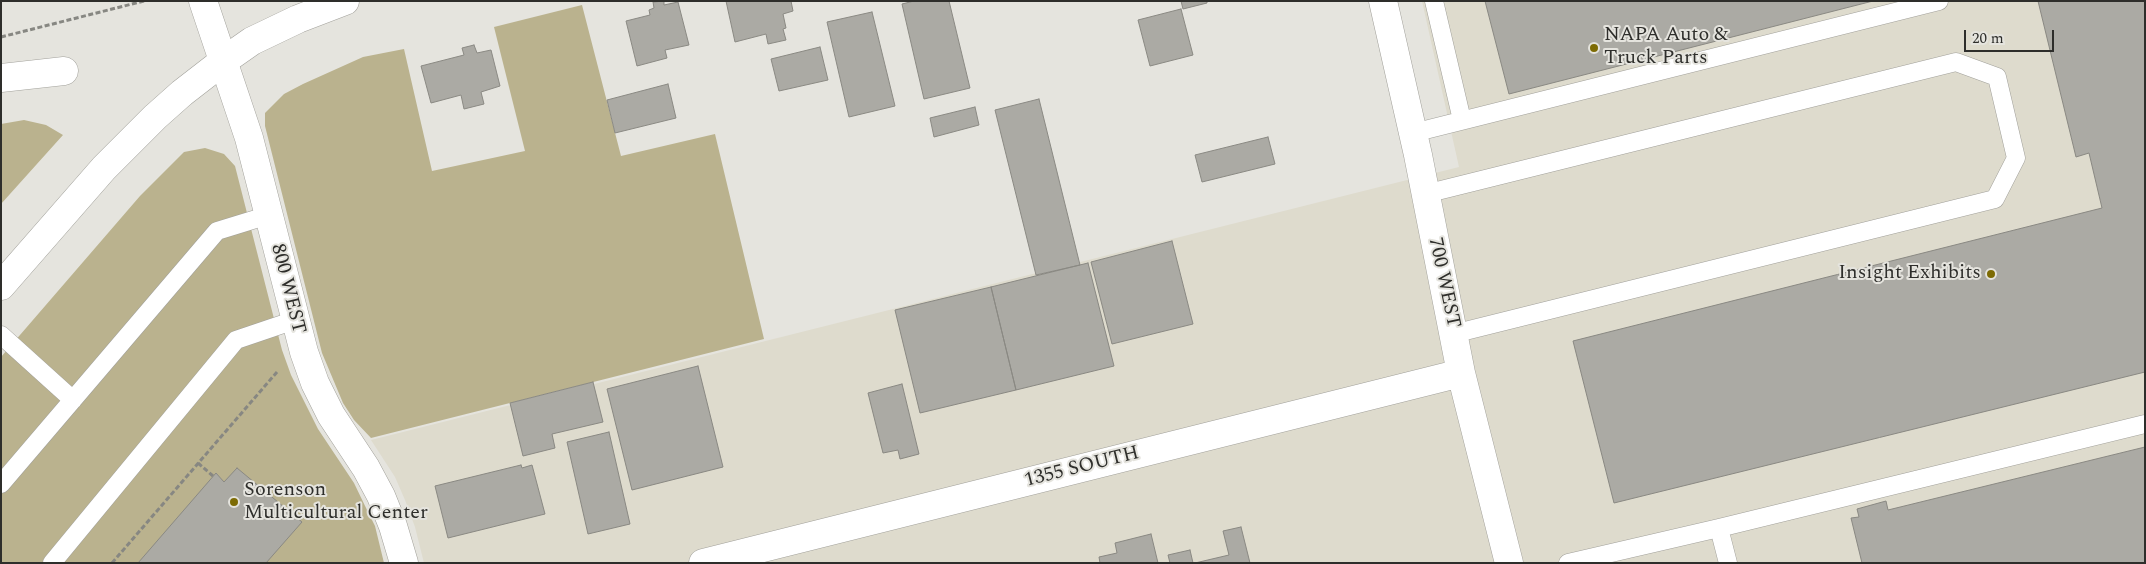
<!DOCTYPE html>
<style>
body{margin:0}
#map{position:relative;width:2146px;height:564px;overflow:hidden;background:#e5e4de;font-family:Spectral,serif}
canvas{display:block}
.frame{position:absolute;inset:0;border:2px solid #2e2e2b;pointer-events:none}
.scale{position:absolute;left:1964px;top:30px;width:90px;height:22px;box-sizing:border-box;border:2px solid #2e2e2b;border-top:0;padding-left:6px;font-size:15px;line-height:18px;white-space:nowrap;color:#2e2e2b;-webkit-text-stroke:4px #e5e4de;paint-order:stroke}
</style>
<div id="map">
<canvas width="2146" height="564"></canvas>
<div class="frame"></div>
<div class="scale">20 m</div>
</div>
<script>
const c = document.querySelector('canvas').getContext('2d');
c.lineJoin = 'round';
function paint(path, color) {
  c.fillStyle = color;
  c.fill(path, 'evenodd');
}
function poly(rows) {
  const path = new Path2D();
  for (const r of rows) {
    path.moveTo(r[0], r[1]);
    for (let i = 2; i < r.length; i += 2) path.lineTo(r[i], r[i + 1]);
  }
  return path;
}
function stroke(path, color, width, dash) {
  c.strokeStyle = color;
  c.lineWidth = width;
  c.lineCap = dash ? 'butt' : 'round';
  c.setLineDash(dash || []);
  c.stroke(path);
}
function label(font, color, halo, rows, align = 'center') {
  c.font = font + ' Spectral,serif';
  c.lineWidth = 4;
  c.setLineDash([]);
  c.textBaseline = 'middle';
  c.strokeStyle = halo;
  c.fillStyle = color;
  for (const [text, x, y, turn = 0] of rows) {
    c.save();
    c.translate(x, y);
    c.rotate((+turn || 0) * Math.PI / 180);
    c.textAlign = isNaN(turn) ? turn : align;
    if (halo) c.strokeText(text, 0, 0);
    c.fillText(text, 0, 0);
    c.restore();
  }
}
const built = poly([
 [1422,1,2145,1,2145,563,424,563,415,527,405,500,395,477,371,440,1459,167]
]);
const green = poly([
 [582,5,621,156,715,134,764,339,371,438,354,420,343,403,322,353,265,126,265,113,284,94,303,84,363,57,404,49,432,171,525,151,494,27],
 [24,120,46,125,63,135,1,204,1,124],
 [205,148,224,154,235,166,282,350,291,375,318,429,354,483,367,510,375,526,384,563,1,563,1,357,140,196,184,152]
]);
const building = poly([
 [664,1,664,5,678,2,689,45,665,50,667,58,637,66,626,21,650,15,649,10,654,8,653,2,664,1],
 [726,1,791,1,793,11,783,14,786,28,783,29,786,40,768,44,766,34,735,42,726,1],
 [914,1,949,1,970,88,924,99,902,4,914,1],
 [1181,1,1207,1,1207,3,1183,9,1181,1],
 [1485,1,1873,1,1509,94,1485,1],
 [2038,1,2145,1,2145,372,1614,503,1573,341,2102,208,2089,153,2076,157,2038,1],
 [1181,9,1193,55,1150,66,1138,20,1181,9],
 [872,12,895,106,849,117,827,22,872,12],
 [474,45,477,53,491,50,500,86,481,92,484,104,464,109,461,95,431,103,421,66,464,55,462,48,474,45],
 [820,47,828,80,779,91,771,59,820,47],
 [668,84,676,118,615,133,607,100,668,84],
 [1039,99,1080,265,1036,275,995,110,1039,99],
 [975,107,979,125,934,137,930,118,975,107],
 [1268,137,1275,164,1202,182,1195,155,1268,137],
 [1172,241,1193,324,1112,344,1091,262,1172,241],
 [1088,263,1114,366,1016,390,991,287,1088,263],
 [991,287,1016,390,920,413,895,310,991,287],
 [698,366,723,467,632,490,607,389,698,366],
 [593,382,603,422,552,434,555,448,523,456,510,403,593,382],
 [902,384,919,454,900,459,898,450,883,453,868,393,902,384],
 [609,432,630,524,588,534,567,442,609,432],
 [2145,447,2145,563,1862,563,1851,518,1859,517,1857,509,1886,501,1888,510,2145,447],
 [521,465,522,468,532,465,545,514,448,538,435,486,521,465],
 [237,468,302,522,266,563,138,563,216,473,224,482,237,468],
 [1241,527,1250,563,1195,563,1229,555,1223,531,1241,527],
 [1151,534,1158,563,1100,563,1099,557,1117,553,1115,543,1151,534],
 [1190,550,1193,563,1170,563,1168,555,1190,550]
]);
const path = poly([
 [1,37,144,1],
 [198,463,213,476],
 [112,563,277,372]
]);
const service = poly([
 [1434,1,1462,120],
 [1413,133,1939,1],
 [1425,194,1956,62,1997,77,2016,158,1995,199,1453,334],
 [1,335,73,400],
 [1,484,217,231,269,215],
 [1719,528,1728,563],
 [52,563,236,340,295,320],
 [1568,563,1719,528,2145,424]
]);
const minor = poly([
 [203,1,249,138,304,352,315,383,331,415,366,468,381,496,393,526,404,563],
 [1383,1,1418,155,1461,373,1509,563],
 [1,78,64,71],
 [703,563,1461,373]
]);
const secondary = poly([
 [1,286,104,168,155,117,182,93,222,62,252,41,298,19,345,1]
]);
const markers = [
 [1594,48,5,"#7d6b04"],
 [1991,274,5,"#7d6b04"],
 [234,502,5,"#7d6b04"]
];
const poiNames = [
 ["NAPA Auto &",1604,36],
 ["Truck Parts",1604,59],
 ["Insight Exhibits",1981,274,"right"],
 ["Sorenson",244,491],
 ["Multicultural Center",244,514]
];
const streetNames = [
 ["700 WEST",1443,283,78],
 ["800 WEST",287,289,76],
 ["1355 SOUTH",1082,468,-14]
];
paint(built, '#dedbcd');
paint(green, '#bab28e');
paint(building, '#abaaa4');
stroke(building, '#8a8983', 1);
stroke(service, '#a2a19b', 19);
stroke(minor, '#a2a19b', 29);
stroke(secondary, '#a2a19b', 29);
stroke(path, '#878782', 3, [5, 2.5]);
stroke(service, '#fff', 18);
stroke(minor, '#fff', 28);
stroke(secondary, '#fff', 28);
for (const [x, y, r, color] of markers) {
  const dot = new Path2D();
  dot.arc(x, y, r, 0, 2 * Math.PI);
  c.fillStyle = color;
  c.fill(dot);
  stroke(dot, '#e5e4de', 2);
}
label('20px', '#2e2e2b', '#e5e4de', poiNames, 'left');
label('20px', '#2e2e2b', '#e5e4de', streetNames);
</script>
